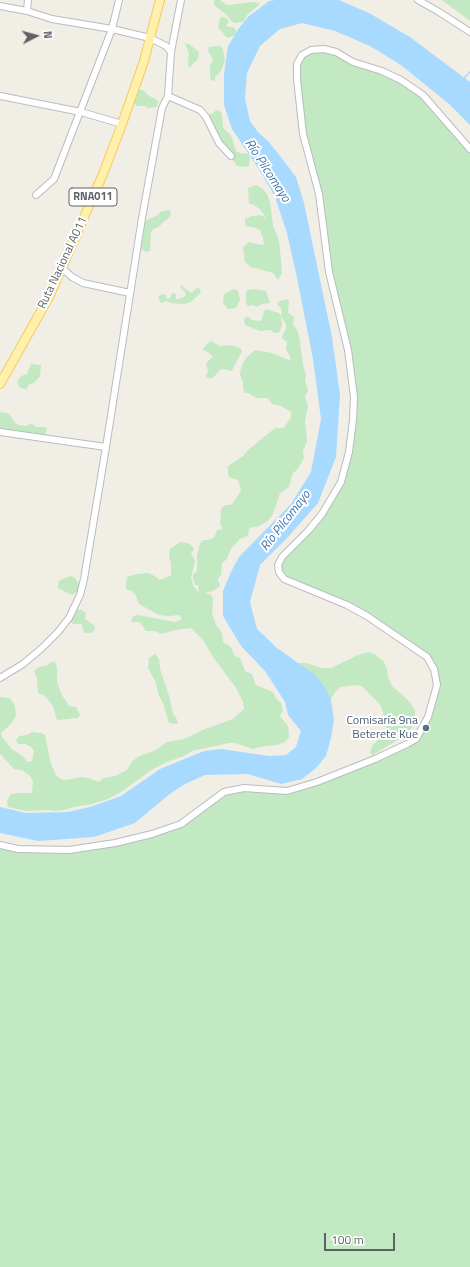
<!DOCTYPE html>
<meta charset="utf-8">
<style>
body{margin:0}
#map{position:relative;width:470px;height:1267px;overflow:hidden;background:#f1eee6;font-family:"Titillium Web",sans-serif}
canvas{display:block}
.north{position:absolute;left:16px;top:16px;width:40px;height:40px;-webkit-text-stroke:3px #fff;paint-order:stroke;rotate:84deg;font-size:11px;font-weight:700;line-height:16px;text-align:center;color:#5e6267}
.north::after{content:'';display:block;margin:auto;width:14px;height:18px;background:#5e6267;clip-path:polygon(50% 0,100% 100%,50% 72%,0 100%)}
.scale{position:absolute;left:324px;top:1233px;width:71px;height:18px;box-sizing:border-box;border:2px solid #5e6267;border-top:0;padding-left:5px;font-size:12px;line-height:14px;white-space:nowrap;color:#5e6267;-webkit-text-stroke:3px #fff;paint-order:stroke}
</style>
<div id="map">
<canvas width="470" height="1267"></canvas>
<div class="north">N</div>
<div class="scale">100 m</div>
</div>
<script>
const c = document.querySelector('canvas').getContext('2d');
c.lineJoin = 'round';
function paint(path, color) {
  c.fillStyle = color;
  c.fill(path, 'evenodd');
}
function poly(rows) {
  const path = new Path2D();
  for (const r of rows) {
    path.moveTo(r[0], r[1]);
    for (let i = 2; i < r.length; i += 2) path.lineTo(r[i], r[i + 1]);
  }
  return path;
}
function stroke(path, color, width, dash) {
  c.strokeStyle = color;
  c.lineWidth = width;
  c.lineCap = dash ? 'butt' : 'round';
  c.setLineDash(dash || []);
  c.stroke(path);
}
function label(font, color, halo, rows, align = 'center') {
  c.font = font + ' "Titillium Web",sans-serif';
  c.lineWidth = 4;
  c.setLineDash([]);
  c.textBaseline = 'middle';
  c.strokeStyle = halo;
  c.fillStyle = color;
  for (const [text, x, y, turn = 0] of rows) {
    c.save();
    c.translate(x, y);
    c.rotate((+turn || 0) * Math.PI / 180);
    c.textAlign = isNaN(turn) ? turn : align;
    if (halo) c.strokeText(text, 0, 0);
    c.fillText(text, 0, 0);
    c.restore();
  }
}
const green = poly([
 [214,0,220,0,225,4,229,5,251,2,259,3,259,5,247,15,243,22,235,23,231,21,227,15,214,5],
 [442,0,470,0,470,21],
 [223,17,228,19,228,23,226,26,235,28,237,34,228,38,225,36,221,30,218,29,220,18],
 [185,44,189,44,199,52,198,59,189,68,188,64,189,53],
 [216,46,220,46,223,49,225,60,221,71,215,77,215,81,211,80,210,77,210,65,213,61,212,57,208,51,209,47],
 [324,49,381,70,423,95,470,149,470,1267,0,1267,0,845,69,850,115,843,181,824,224,792,235,789,287,791,407,744,422,730,437,685,427,657,367,616,284,579,278,565,308,531,341,482,353,420,348,350,329,272,322,214,307,152,297,79,302,55],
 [139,90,143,90,149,96,156,99,159,102,156,107,148,108,145,106,137,106,134,103],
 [216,110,220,111,222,114,223,127,225,130,231,135,236,151,240,153,248,154,250,157,249,166,245,167,237,166,233,160,219,147,209,131,206,123,206,116,213,113],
 [255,185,262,188,267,194,270,202,273,225,279,241,280,249,282,273,278,280,273,273,251,267,245,262,243,247,249,242,256,244,264,245,263,238,260,230,253,227,245,226,245,219,252,216,260,215,266,218,260,209,252,204,249,204,248,188],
 [168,210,170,211,171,215,168,219,162,223,160,226,153,229,151,232,150,251,146,252,140,248,143,222,158,215,160,212],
 [181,285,191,293,197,288,200,289,201,292,191,302,185,304,171,303,166,301,161,303,158,298,160,295,163,294,166,295,166,298,167,299,170,298,172,293,176,294,176,299,179,299,186,296,185,292,181,288],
 [234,289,238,291,240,300,236,308,228,309,223,303,224,295,226,293],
 [253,289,266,291,270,303,262,304,257,307,252,305,248,306,246,304,246,292,248,290],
 [287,299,289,301,288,313,294,317,293,325,297,330,299,335,303,365,306,375,305,380,308,391,305,396,308,407,305,421,307,441,303,451,304,458,297,470,293,473,289,487,280,493,273,514,268,521,261,525,257,527,252,527,249,529,248,536,240,539,231,549,227,559,222,563,221,575,218,579,220,586,213,591,204,593,210,594,213,598,212,613,216,625,222,633,223,642,230,646,235,656,240,658,245,671,252,674,256,685,273,692,275,697,281,703,283,710,280,716,288,726,289,737,285,742,277,745,265,746,253,749,235,743,229,743,192,751,184,756,167,762,153,769,121,792,108,799,89,805,78,806,64,810,54,811,48,810,26,811,8,807,7,801,11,794,17,793,32,793,33,781,30,776,22,770,14,769,0,754,0,697,10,698,15,706,16,716,11,724,1,733,2,737,12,749,24,757,27,762,32,761,34,751,31,747,25,744,18,744,16,740,19,736,27,735,32,732,41,733,45,735,51,764,56,775,61,779,66,780,82,777,92,779,98,782,104,778,115,776,127,770,132,761,140,756,156,750,167,742,184,739,205,729,233,719,244,709,243,702,236,688,213,657,203,640,191,628,176,630,161,634,155,631,146,631,140,622,131,622,133,616,138,615,175,622,182,619,179,615,169,616,159,615,139,604,136,596,132,591,126,589,126,583,127,577,137,574,148,573,155,576,159,580,163,579,171,575,171,563,169,557,170,549,180,542,188,543,192,546,194,550,191,553,195,561,191,578,194,587,199,592,198,585,195,585,193,579,193,574,197,571,197,554,200,544,203,540,208,540,214,538,217,530,223,529,220,524,221,509,225,505,230,505,233,503,241,491,238,480,231,478,228,475,228,466,243,456,248,450,275,428,284,428,291,417,291,412,281,406,272,404,268,398,256,398,248,393,245,393,243,389,243,382,240,375,241,368,245,359,255,350,272,353,289,360,291,359,286,349,287,342,282,338,283,334,286,328,286,324,282,318,281,308,277,304,280,301],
 [266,309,279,313,281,315,282,325,280,332,274,333,271,330,260,331,245,325,244,319,246,317,249,317,252,320,261,321,264,311],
 [211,341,220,346,230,345,237,347,241,349,242,351,232,371,222,369,218,372,213,378,207,378,206,375,208,371,206,363,213,357,209,353,202,349],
 [31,364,41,365,40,376,34,383,29,384,27,389,20,388,17,382,21,376,27,374],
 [0,412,7,413,10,415,15,423,18,425,26,426,32,423,35,427,44,427,47,428,45,436,39,435,33,432,29,434,24,432,19,434,14,433,11,430,7,432,0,430],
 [71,576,74,577,78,582,79,586,78,591,72,595,58,588,58,585,59,581,62,579],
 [77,609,82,610,86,613,85,619,95,626,94,631,90,633,85,633,83,630,82,624,73,624,70,621,73,610],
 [369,652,376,655,384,662,387,669,388,677,392,686,410,702,415,711,415,721,409,733,373,755,370,753,372,746,383,734,386,728,385,719,381,706,363,687,357,685,340,687,335,692,331,699,325,687,297,663,306,663,321,668,331,668,358,655],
 [155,654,159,659,160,669,169,696,173,714,176,717,178,724,169,723,163,703,158,694,156,683,148,668,149,658],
 [51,662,55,662,57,667,57,683,62,695,69,706,76,707,80,715,78,718,57,720,53,706,45,696,38,693,37,679,34,671,39,667,47,665]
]);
const water = poly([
 [275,0,339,0,369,13,410,37,470,82,470,125,449,104,401,65,370,46,335,31,302,23,280,29,260,46,247,73,245,99,250,121,258,132,268,141,280,156,296,177,304,203,332,337,340,395,336,457,318,503,287,538,260,565,250,602,257,629,277,648,315,675,325,687,331,699,334,720,331,738,326,756,316,768,302,779,281,784,248,774,205,775,185,784,171,793,135,823,94,837,38,841,0,833,0,807,26,813,68,812,90,807,121,796,160,769,204,751,221,749,269,756,286,755,296,747,301,731,288,715,285,702,265,671,241,646,223,616,223,591,231,572,239,557,291,504,311,472,321,419,313,359,296,273,287,233,275,197,262,174,232,129,224,105,224,74,228,46,239,28,249,16,269,1]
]);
const stream = poly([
 [464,78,470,72]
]);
const minor = poly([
 [418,0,439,12,470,32],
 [0,6,27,11,52,19,112,29,150,38,166,46,171,52],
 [27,11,28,0],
 [0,96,81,112,122,124],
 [168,96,200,110,206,117,219,143,231,156],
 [36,195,54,179,112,29,119,0],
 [62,268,72,277,83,283,130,293],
 [0,432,106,447],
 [0,678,23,664,42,648,58,632,69,618,80,595,84,579,106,447,142,218,162,108,168,96,171,52,181,0],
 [0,845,18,849,69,850,115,843,152,834,181,824,224,792,244,788,287,791,317,782,375,759,407,744,416,739,428,717,437,685,434,669,427,657,367,616,347,605,284,579,279,572,278,565,282,557,308,531,322,514,341,482,349,452,353,420,354,397,348,350,329,272,319,194,303,134,297,79,297,64,302,55,311,50,324,49,336,52,353,62,382,71,401,80,423,95,470,149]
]);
const major = poly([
 [0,384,49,297,103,174,122,124,144,61,160,0]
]);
const markers = [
 [426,728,4,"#5c6f8a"]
];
const shields = [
 [93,197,48]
];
const shieldNames = [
 ["RNA011",93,197]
];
const streetNames = [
 ["Ruta Nacional A011",63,263,-65]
];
const serviceNames = [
 ["Comisaría 9na",418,721],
 ["Beterete Kue",418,735]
];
const waterNames = [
 ["Río Pilcomayo",267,171,57],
 ["Río Pilcomayo",286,521,-52]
];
paint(green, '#c2e9c2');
paint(water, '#a8daff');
stroke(stream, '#a8daff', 1.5);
stroke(minor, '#b9bcc0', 8);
stroke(major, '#f8ca58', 10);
stroke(minor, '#fff', 6);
stroke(major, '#fff1ad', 8);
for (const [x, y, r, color] of markers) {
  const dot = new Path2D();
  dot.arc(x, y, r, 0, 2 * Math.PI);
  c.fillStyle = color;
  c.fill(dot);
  stroke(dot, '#fff', 1.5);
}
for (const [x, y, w] of shields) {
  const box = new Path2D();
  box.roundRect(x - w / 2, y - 9, w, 18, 3);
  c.fillStyle = '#fff';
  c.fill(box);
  stroke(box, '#5e6267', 1);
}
label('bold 11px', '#5e6267', null, shieldNames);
label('12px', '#5e6267', '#fff', streetNames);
label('12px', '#4e5e75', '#fff', serviceNames, 'right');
label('italic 13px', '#3c74ae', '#fff', waterNames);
</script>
